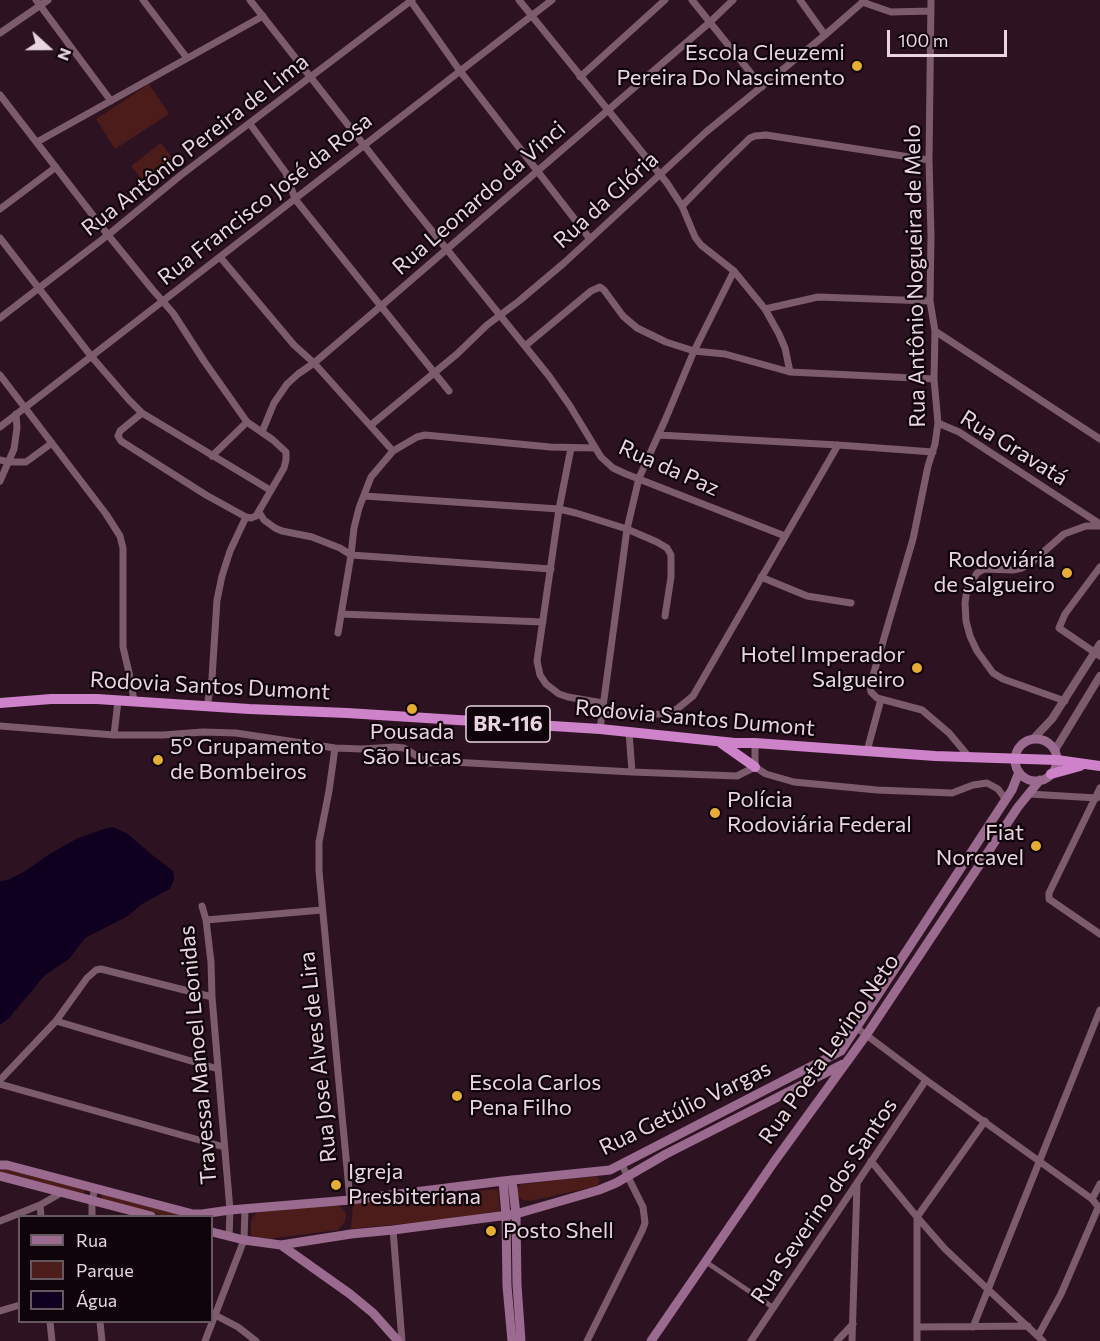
<!DOCTYPE html>
<meta charset="utf-8">
<style>
body{margin:0}
#map{position:relative;width:1100px;height:1341px;overflow:hidden;background:#2d1221;font-family:Commissioner,sans-serif}
canvas{display:block}
.legend{position:absolute;left:18px;top:1215px;width:195px;height:108px;box-sizing:border-box;background:#0e0409;border:2px solid #66585f;margin:0;padding:8px 10px;list-style:none;font-size:18px;color:#e9d5df}
.legend li{display:flex;align-items:center;gap:12px;height:30px}
.legend b{width:30px;border:2px solid #66585f}
.north{position:absolute;left:18px;top:18px;width:60px;height:60px;-webkit-text-stroke:4px #0e0409;paint-order:stroke;rotate:111deg;font-size:16px;font-weight:700;line-height:24px;text-align:center;color:#e9d5df}
.north::after{content:'';display:block;margin:auto;width:21px;height:27px;background:#e9d5df;clip-path:polygon(50% 0,100% 100%,50% 72%,0 100%)}
.scale{position:absolute;left:887px;top:30px;width:120px;height:27px;box-sizing:border-box;border:3px solid #e9d5df;border-top:0;padding-left:8px;font-size:18px;line-height:21px;white-space:nowrap;color:#e9d5df;-webkit-text-stroke:4px #0e0409;paint-order:stroke}
</style>
<div id="map">
<canvas width="1100" height="1341"></canvas>
<ul class="legend">
<li><b style="height:8px;background:#9a6a8f"></b>Rua</li>
<li><b style="height:16px;background:#4b1c1a"></b>Parque</li>
<li><b style="height:16px;background:#0f001f"></b>Água</li>
</ul>
<div class="north">N</div>
<div class="scale">100 m</div>
</div>
<script>
const c = document.querySelector('canvas').getContext('2d');
c.lineJoin = 'round';
function paint(path, color) {
  c.fillStyle = color;
  c.fill(path, 'evenodd');
}
function poly(rows) {
  const path = new Path2D();
  for (const r of rows) {
    if (r.length === 3) {
      path.moveTo(r[0] + r[2], r[1]);
      path.arc(r[0], r[1], r[2], 0, 2 * Math.PI);
      continue;
    }
    path.moveTo(r[0], r[1]);
    for (let i = 2; i < r.length; i += 2) path.lineTo(r[i], r[i + 1]);
  }
  return path;
}
function stroke(path, color, width, dash) {
  c.strokeStyle = color;
  c.lineWidth = width;
  c.lineCap = dash ? 'butt' : 'round';
  c.setLineDash(dash || []);
  c.stroke(path);
}
function label(font, color, halo, rows, align = 'center') {
  c.font = font + ' Commissioner,sans-serif';
  c.lineWidth = 4.5;
  c.setLineDash([]);
  c.textBaseline = 'middle';
  c.strokeStyle = halo;
  c.fillStyle = color;
  for (const [text, x, y, turn = 0] of rows) {
    c.save();
    c.translate(x, y);
    c.rotate((+turn || 0) * Math.PI / 180);
    c.textAlign = isNaN(turn) ? turn : align;
    if (halo) c.strokeText(text, 0, 0);
    c.fillText(text, 0, 0);
    c.restore();
  }
}
const green = poly([
 [149,84,169,114,115,149,96,119],
 [161,143,174,160,145,184,131,166],
 [2,1168,85,1190,84,1195,1,1175,1,1170],
 [596,1176,600,1180,598,1185,593,1187,531,1201,523,1200,517,1196,517,1189,521,1184],
 [498,1189,500,1214,351,1229,353,1203],
 [103,1193,193,1216,165,1216,102,1200,101,1196],
 [337,1205,342,1208,346,1214,345,1222,338,1230,269,1239,257,1238,251,1235,251,1222,253,1216,259,1211]
]);
const water = poly([
 [113,827,128,834,151,854,173,871,174,880,170,889,142,904,128,916,85,938,69,959,45,975,9,1018,0,1025,0,881,8,880,27,870,48,855,76,839,104,829]
]);
const pedestrian = poly([
 [706,1262,774,1308]
]);
const minor = poly([
 [36,0,111,101],
 [143,0,187,58],
 [250,0,407,200,549,376,570,406,601,457,613,468,626,474,785,536],
 [410,0,460,71,590,239],
 [519,0,667,183,682,206,695,237,701,245,734,271,765,309,779,334,785,348,790,372],
 [692,0,762,87],
 [800,0,825,35],
 [931,0,929,160,931,236,930,301,935,331,934,379,938,423,935,444,928,466,913,539,870,686,871,692,877,698,922,710,949,733,970,758],
 [862,2,891,12,931,11],
 [0,33,48,0],
 [580,77,665,0],
 [0,95,108,235,152,289,173,313,204,361,247,422,273,440,286,452,286,460,284,468,256,516,251,518,246,517,206,495,121,441,118,436,120,431,142,413],
 [250,124,286,173,295,199,449,391],
 [37,142,263,16],
 [682,206,718,169,750,138,755,136,766,135,929,160],
 [0,209,56,167],
 [0,238,91,356,129,400,142,413,270,490],
 [220,257,294,345,314,363,393,451],
 [765,309,818,297,930,301],
 [0,318,108,235,181,175,412,0],
 [935,331,1100,439],
 [525,346,591,291,600,287,604,290,623,316,637,328,666,342,694,351,725,354,790,372,934,379],
 [0,375,106,514,120,536,123,548,123,647,130,677,134,701],
 [938,423,959,432,1100,524],
 [371,425,457,354,487,325,519,301,564,263,706,132,825,35,865,0],
 [0,427,552,0],
 [262,432,274,403,287,384,298,374,314,363,381,306,709,23,733,0],
 [659,435,838,445,933,452],
 [571,448,559,509,537,661,540,675,546,684,559,694,568,697,603,703],
 [212,456,247,422],
 [0,460,9,462,26,462,52,443],
 [0,481,14,449,17,428,16,414],
 [364,496,559,509,576,513,627,529,657,542,667,548,671,555,671,577,665,616],
 [259,512,264,520,275,528,282,531,312,537,340,548,351,555,551,569],
 [1100,567,1065,614,1059,628,1100,656],
 [761,577,807,596,851,603],
 [341,614,543,622],
 [338,633,351,555,354,528,359,508,371,477,393,451,417,437,425,435,550,447,595,448],
 [1065,701,1003,679,993,673,977,651,970,636,966,621,965,603,967,589,977,573,984,569,1013,570,1022,568,1032,562,1064,534,1086,526,1100,526],
 [207,707,212,678,217,600,222,576,230,551,246,517],
 [602,715,662,714,677,709,693,696,838,445],
 [0,726,114,735,163,735,203,732,236,733,335,748,362,749,394,747,404,748,428,763,452,762,632,772,737,776,755,767],
 [600,729,627,529,639,478,666,418,694,351,734,271],
 [629,732,632,772],
 [114,735,118,701],
 [755,743,755,767,766,774,794,782,877,790,952,793,973,785,987,783,998,789,1006,800],
 [335,748,329,791,319,842,319,871,350,1200],
 [867,751,881,699],
 [1100,788,1049,893,1049,899,1100,934],
 [1029,794,1097,798],
 [202,906,206,920,211,962,212,997,230,1210,229,1237],
 [206,920,322,910],
 [56,1021,218,1069],
 [857,1028,926,1080,1092,1199,1100,1209],
 [0,1080,56,1021,87,978,96,970,101,969,212,997],
 [0,1084,224,1147],
 [871,1161,917,1217,945,1249,1043,1341],
 [1092,1199,1100,1184],
 [40,1205,41,1216],
 [92,1216,92,1201,95,1188],
 [917,1217,917,1341],
 [917,1217,985,1121],
 [0,1221,40,1205,61,1193],
 [393,1230,402,1341],
 [0,1311,20,1305],
 [213,1314,238,1327,256,1341],
 [50,1322,52,1341],
 [100,1322,102,1341],
 [917,1327,1028,1326],
 [973,1327,1100,1010],
 [1038,1336,1061,1294,1098,1208],
 [205,1341,244,1240,245,1209],
 [587,1341,642,1231,645,1223,643,1207,622,1165],
 [751,1341,926,1080],
 [837,1341,853,1324],
 [852,1341,857,1184]
]);
const tertiary = poly([
 [1033,739,1052,719,1100,644],
 [1055,750,1100,676]
]);
const secondary = poly([
 [1036,760,21],
 [0,1165,7,1165,193,1214,202,1214,230,1210,350,1200,503,1181,610,1170,841,1051,1012,790,1019,772],
 [0,1176,151,1216],
 [512,1180,516,1214,517,1285,521,1341],
 [503,1181,506,1216,507,1286,512,1341],
 [212,1232,244,1240,281,1245,351,1234,393,1230,516,1214,599,1190,616,1183,666,1154,843,1064],
 [281,1245,350,1294,373,1313,398,1341],
 [651,1341,774,1162,867,1034,1018,807,1040,780]
]);
const trunk = poly([
 [0,703,51,699,97,699,249,709,347,713,600,729,735,743,755,743,935,756,1057,760,1100,766],
 [721,743,755,767],
 [1051,774,1080,766]
]);
const markers = [
 [857,66,6,"#e5ad35"],
 [1067,573,6,"#e5ad35"],
 [917,668,6,"#e5ad35"],
 [412,709,6,"#e5ad35"],
 [158,760,6,"#e5ad35"],
 [715,813,6,"#e5ad35"],
 [1036,846,6,"#e5ad35"],
 [457,1096,6,"#e5ad35"],
 [336,1185,6,"#e5ad35"],
 [491,1231,6,"#e5ad35"]
];
const shields = [
 [508,724,84]
];
const shieldNames = [
 ["BR-116",508,724]
];
const poiNames = [
 ["Escola Cleuzemi",845,53,"right"],
 ["Pereira Do Nascimento",845,78,"right"],
 ["Rodoviária",1055,560,"right"],
 ["de Salgueiro",1055,585,"right"],
 ["Hotel Imperador",905,655,"right"],
 ["Salgueiro",905,680,"right"],
 ["Pousada",412,732,"center"],
 ["São Lucas",412,757,"center"],
 ["5º Grupamento",170,747],
 ["de Bombeiros",170,772],
 ["Polícia",727,800],
 ["Rodoviária Federal",727,825],
 ["Fiat",1024,833,"right"],
 ["Norcavel",1024,858,"right"],
 ["Escola Carlos",469,1083],
 ["Pena Filho",469,1108],
 ["Igreja",348,1172],
 ["Presbiteriana",348,1197],
 ["Posto Shell",503,1231]
];
const streetNames = [
 ["Rua Antônio Pereira de Lima",195,145,-38],
 ["Rua Leonardo da Vinci",479,198,-41],
 ["Rua Francisco José da Rosa",265,199,-38],
 ["Rua da Glória",606,200,-42],
 ["Rua Antônio Nogueira de Melo",915,276,-91],
 ["Rua Gravatá",1014,448,32],
 ["Rua da Paz",669,468,24],
 ["Rodovia Santos Dumont",210,686,3],
 ["Rodovia Santos Dumont",695,718,5],
 ["Rua Poeta Levino Neto",829,1049,-55],
 ["Travessa Manoel Leonidas",198,1055,-95],
 ["Rua Jose Alves de Lira",318,1057,-96],
 ["Rua Getúlio Vargas",685,1108,-26],
 ["Rua Severino dos Santos",824,1201,-56]
];
paint(green, '#4b1c1a');
paint(water, '#0f001f');
stroke(pedestrian, '#7c5b6c', 5);
stroke(minor, '#7c5b6c', 7);
stroke(tertiary, '#7c5b6c', 8);
stroke(secondary, '#9a6a8f', 9);
stroke(trunk, '#cd82ca', 10);
for (const [x, y, r, color] of markers) {
  const dot = new Path2D();
  dot.arc(x, y, r, 0, 2 * Math.PI);
  c.fillStyle = color;
  c.fill(dot);
  stroke(dot, '#0e0409', 2);
}
for (const [x, y, w] of shields) {
  const box = new Path2D();
  box.roundRect(x - w / 2, y - 18, w, 36, 4.5);
  c.fillStyle = '#0e0409';
  c.fill(box);
  stroke(box, '#e9d5df', 1.5);
}
label('bold 21px', '#e9d5df', null, shieldNames);
label('22px', '#e9d5df', '#0e0409', poiNames, 'left');
label('22px', '#e9d5df', '#0e0409', streetNames);
</script>
